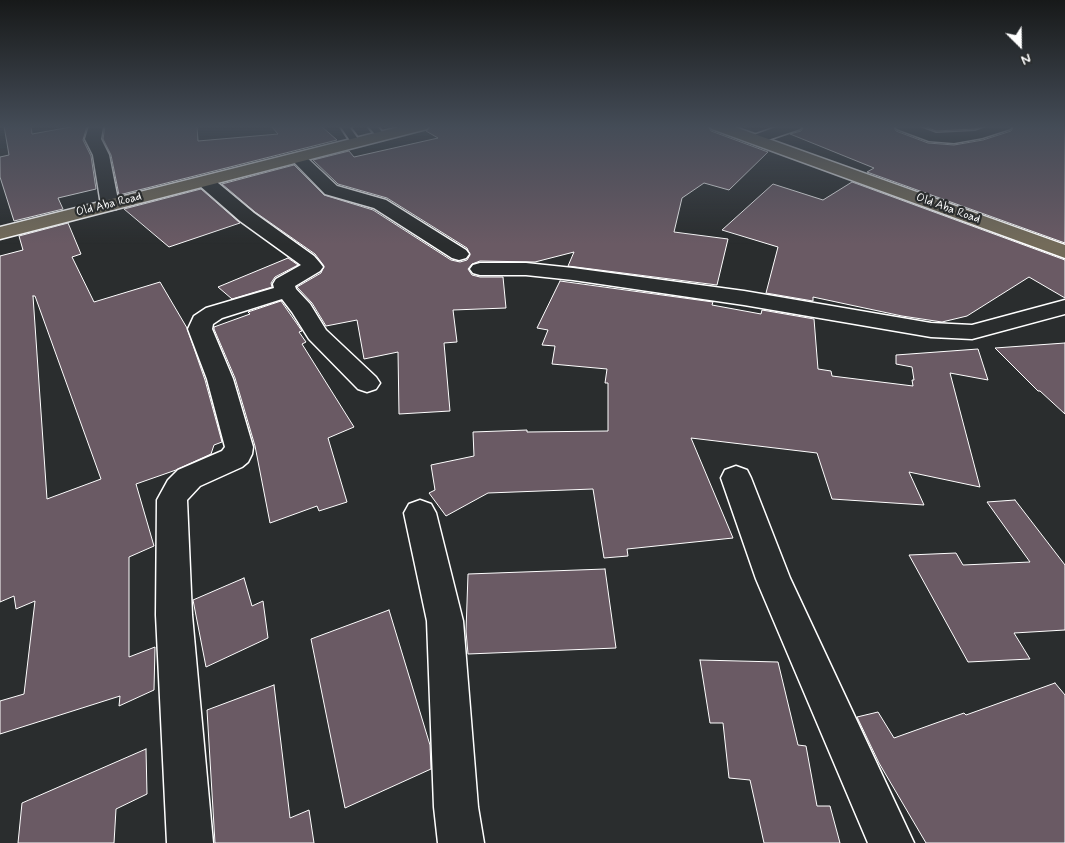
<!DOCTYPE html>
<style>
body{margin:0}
#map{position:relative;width:1065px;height:843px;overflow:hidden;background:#2a2d2e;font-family:Mynerve,sans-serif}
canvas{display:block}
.north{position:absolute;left:995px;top:20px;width:50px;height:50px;-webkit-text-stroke:4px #2a2d2e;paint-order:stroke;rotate:157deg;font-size:14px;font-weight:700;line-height:20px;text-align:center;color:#fff}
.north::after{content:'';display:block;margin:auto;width:18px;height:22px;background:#fff;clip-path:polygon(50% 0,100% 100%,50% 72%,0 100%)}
</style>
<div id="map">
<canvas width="1065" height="843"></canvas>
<div class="north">N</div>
</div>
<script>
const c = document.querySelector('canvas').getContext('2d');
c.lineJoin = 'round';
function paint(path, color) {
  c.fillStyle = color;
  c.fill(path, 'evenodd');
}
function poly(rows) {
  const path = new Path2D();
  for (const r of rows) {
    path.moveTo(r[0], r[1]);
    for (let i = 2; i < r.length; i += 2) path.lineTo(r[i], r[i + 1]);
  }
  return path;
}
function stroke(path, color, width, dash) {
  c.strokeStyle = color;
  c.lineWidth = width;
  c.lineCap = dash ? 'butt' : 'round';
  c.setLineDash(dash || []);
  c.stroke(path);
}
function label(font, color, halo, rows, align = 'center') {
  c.font = font + ' Mynerve,sans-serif';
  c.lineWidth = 4.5;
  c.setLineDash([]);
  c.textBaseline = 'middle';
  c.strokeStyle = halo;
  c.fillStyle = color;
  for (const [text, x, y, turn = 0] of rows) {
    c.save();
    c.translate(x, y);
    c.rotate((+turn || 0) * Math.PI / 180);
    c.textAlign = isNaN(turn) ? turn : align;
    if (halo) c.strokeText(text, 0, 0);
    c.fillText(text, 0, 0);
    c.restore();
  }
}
const building = poly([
 [4,126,31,126,32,134,76,126,87,126,83,140,91,156,96,189,58,198,63,209,14,221,0,177,0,157,9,155,4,126],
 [105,126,197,126,198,141,278,134,271,126,321,126,337,140,119,195,111,155,103,139,105,126],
 [431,126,708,126,711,131,768,152,729,190,704,183,682,198,674,232,728,239,717,285,568,266,574,252,535,262,480,261,472,264,468,269,472,275,480,277,503,277,506,308,453,310,457,342,444,343,450,411,399,414,398,352,364,359,357,320,326,326,312,303,297,287,321,273,324,266,315,254,255,212,222,184,294,165,324,195,373,210,451,260,460,262,467,260,470,255,467,248,387,198,338,184,313,160,349,151,354,157,438,138,426,131,431,126],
 [804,126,893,126,896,131,928,143,954,145,983,140,1011,131,1014,126,1065,126,1065,243,867,172,874,168,790,134,801,131,804,126],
 [924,126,982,126,975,129,936,131,924,126],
 [852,182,1065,260,1065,298,1029,277,967,316,942,322,902,316,813,297,813,301,766,293,778,247,722,230,773,184,823,200,852,182],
 [201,189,240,223,169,247,124,209,201,189],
 [68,223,81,254,72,257,94,302,160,282,187,328,205,380,222,442,214,445,211,454,176,470,136,484,154,546,129,557,129,657,155,647,154,690,119,706,120,696,0,734,0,701,24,694,35,601,16,609,14,596,0,602,0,256,23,250,19,236,68,223],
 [33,296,35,296,101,479,47,499,33,296],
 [288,258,298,265,275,277,271,283,272,287,232,299,218,287,288,258],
 [560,281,713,302,712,305,761,314,762,310,814,319,818,369,831,371,832,376,913,386,912,380,914,380,912,367,896,364,896,355,978,349,988,380,950,373,980,487,909,472,924,505,832,499,817,453,691,438,733,538,627,549,628,556,604,558,593,489,488,493,446,516,429,493,435,490,431,465,474,456,473,432,527,430,527,432,608,431,608,383,605,383,607,369,552,364,555,346,542,345,548,330,537,328,560,281],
 [281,301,302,331,299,332,306,342,302,344,354,427,328,438,347,502,319,511,317,506,270,523,255,446,235,378,214,329,214,327,250,314,248,312,281,301],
 [1065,343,1065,414,1040,391,1038,391,995,348,1065,343],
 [1015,500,1065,565,1065,630,1014,633,1030,659,968,662,909,555,956,553,963,565,1030,562,987,502,1015,500],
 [605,569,616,648,468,654,466,631,468,574,605,569],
 [244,578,252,606,263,601,268,638,206,667,193,600,244,578],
 [389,610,430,745,431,769,345,808,311,639,389,610],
 [700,660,778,662,798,745,806,746,817,806,830,806,840,843,764,843,750,780,729,778,723,723,710,723,700,660],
 [1055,683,1065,695,1065,843,926,843,879,763,857,717,878,712,894,738,964,713,966,715,1055,683],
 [274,685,290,818,309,810,314,843,215,843,207,710,274,685],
 [146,749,147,794,116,809,114,843,18,843,22,803,146,749]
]);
const lane = poly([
 [352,126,350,128,361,143,359,145,353,145,341,127,352,126],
 [368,126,377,126,386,137,382,140,379,139,368,126]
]);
const street = poly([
 [89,126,103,126,101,139,109,155,119,205,116,209,110,210,104,209,101,205,93,155,85,139,89,126],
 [779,126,802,126,800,129,756,144,751,142,748,139,751,136,779,126],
 [895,126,917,126,936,133,975,131,989,126,1012,126,1010,129,982,138,954,143,929,141,897,129,895,126],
 [298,153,304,155,337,186,386,200,466,250,469,254,466,258,459,260,452,258,374,208,325,194,290,158,292,155,298,153],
 [206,177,212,178,254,213,314,256,320,263,323,267,320,271,295,286,296,289,310,304,326,330,376,377,380,383,376,389,367,392,358,389,309,339,292,312,282,299,222,318,213,324,212,329,233,379,253,447,252,454,248,462,242,467,200,486,187,500,192,615,213,843,167,843,156,615,157,500,168,480,178,470,222,451,225,447,207,379,188,329,194,316,206,308,274,288,273,284,276,279,301,265,240,221,200,186,198,182,200,178,206,177],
 [480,263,526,263,573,268,744,291,931,323,972,325,1065,300,1065,314,972,339,931,337,744,305,573,280,526,275,480,275,473,273,470,269,473,265,480,263],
 [736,466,747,470,751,478,790,578,914,843,868,843,756,579,721,478,725,470,736,466],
 [420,500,431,504,436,513,463,621,478,807,484,843,438,843,434,807,427,621,404,513,409,504,420,500]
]);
const primary = poly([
 [403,126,429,126,427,129,0,239,0,227,403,126],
 [710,126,732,126,1065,245,1065,258,712,129,710,126]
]);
const farStreetnames = [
 ["Old Aba Road",109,205,-14],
 ["Old Aba Road",948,209,20]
];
paint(building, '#6a5a64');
stroke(building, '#fff', 1);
stroke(lane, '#fff', 4);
stroke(street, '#fff', 3);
stroke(primary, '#fff', 3);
paint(lane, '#2a2d2e');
paint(street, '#2a2d2e');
paint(primary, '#736b5a');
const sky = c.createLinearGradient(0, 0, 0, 244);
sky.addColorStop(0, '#171919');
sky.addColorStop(0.52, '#444c57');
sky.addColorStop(1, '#444c5700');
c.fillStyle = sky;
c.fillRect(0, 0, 1065, 244);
label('12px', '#fff', '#2a2d2e', farStreetnames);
</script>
